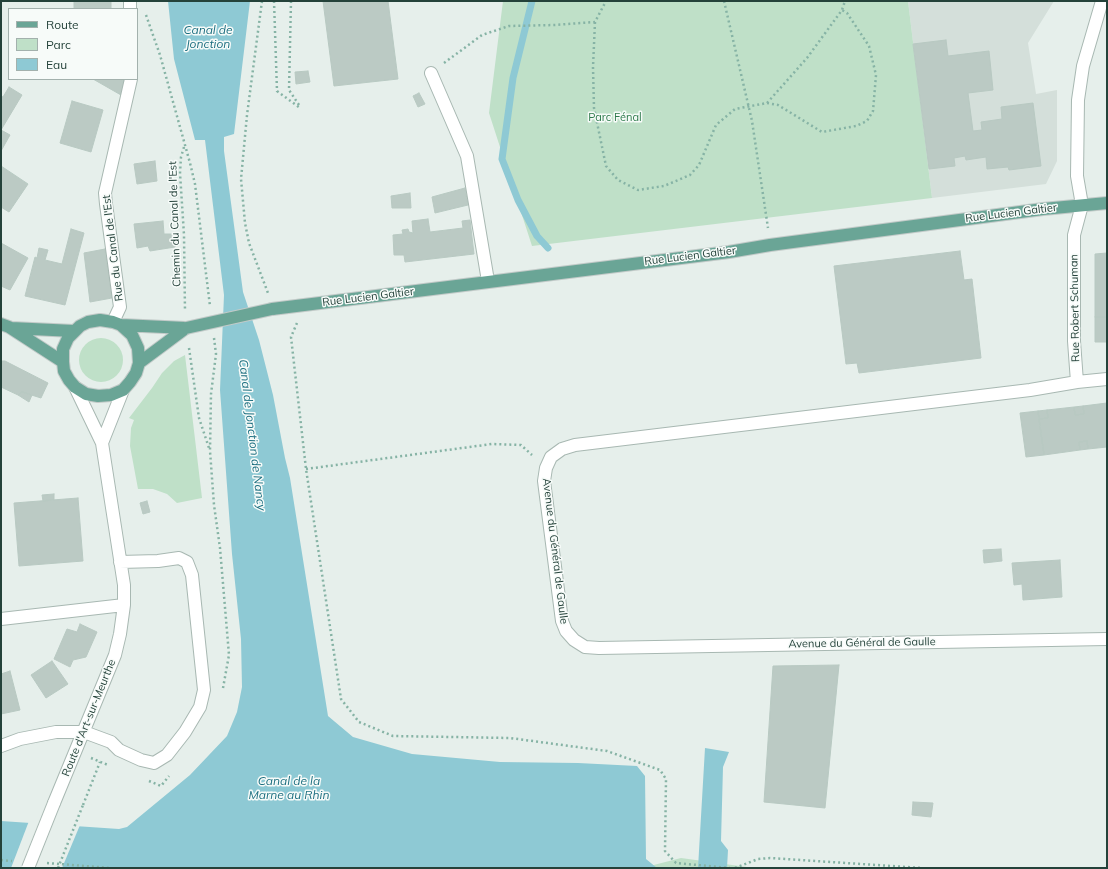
<!DOCTYPE html>
<meta charset="utf-8">
<style>
body{margin:0}
#map{position:relative;width:1108px;height:869px;overflow:hidden;background:#e6efeb;font-family:Mulish,sans-serif}
canvas{display:block}
.frame{position:absolute;inset:0;border:2px solid #24423a;pointer-events:none}
.legend{position:absolute;left:8px;top:8px;width:130px;height:72px;box-sizing:border-box;background:#f7fbf9;border:1px solid #a3b1ad;margin:0;padding:5px 7px;list-style:none;font-size:12px;color:#24423a}
.legend li{display:flex;align-items:center;gap:8px;height:20px}
.legend b{width:20px;border:1px solid #a3b1ad}
</style>
<div id="map">
<canvas width="1108" height="869"></canvas>
<div class="frame"></div>
<ul class="legend">
<li><b style="height:5px;background:#6aa596"></b>Route</li>
<li><b style="height:11px;background:#bfe0c8"></b>Parc</li>
<li><b style="height:11px;background:#8ec9d4"></b>Eau</li>
</ul>
</div>
<script>
const c = document.querySelector('canvas').getContext('2d');
c.lineJoin = 'round';
function paint(path, color) {
  c.fillStyle = color;
  c.fill(path, 'evenodd');
}
function poly(rows) {
  const path = new Path2D();
  for (const r of rows) {
    if (r.length === 3) {
      path.moveTo(r[0] + r[2], r[1]);
      path.arc(r[0], r[1], r[2], 0, 2 * Math.PI);
      continue;
    }
    path.moveTo(r[0], r[1]);
    for (let i = 2; i < r.length; i += 2) path.lineTo(r[i], r[i + 1]);
  }
  return path;
}
function stroke(path, color, width, dash) {
  c.strokeStyle = color;
  c.lineWidth = width;
  c.lineCap = dash ? 'butt' : 'round';
  c.setLineDash(dash || []);
  c.stroke(path);
}
function label(font, color, halo, rows, align = 'center') {
  c.font = font + ' Mulish,sans-serif';
  c.lineWidth = 3;
  c.setLineDash([]);
  c.textBaseline = 'middle';
  c.strokeStyle = halo;
  c.fillStyle = color;
  for (const [text, x, y, turn = 0] of rows) {
    c.save();
    c.translate(x, y);
    c.rotate((+turn || 0) * Math.PI / 180);
    c.textAlign = isNaN(turn) ? turn : align;
    if (halo) c.strokeText(text, 0, 0);
    c.fillText(text, 0, 0);
    c.restore();
  }
}
const built = poly([
 [908,1,1054,1,1028,43,1036,94,1057,90,1057,161,1046,184,932,198]
]);
const green = poly([
 [503,1,908,1,932,198,532,246,489,113],
 [101,360,22],
 [185,355,202,498,177,503,167,494,153,489,138,489,130,446,131,428,134,420,129,418,152,388,162,373,174,361],
 [681,858,754,868,642,868]
]);
const water = poly([
 [168,1,250,1,234,134,224,137,224,151,243,292,259,340,273,395,285,458,290,478,328,716,353,737,412,754,500,762,578,763,637,766,645,776,646,859,657,868,1,868,1,821,119,829,127,827,190,775,227,736,237,712,242,687,241,639,232,554,220,390,224,295,205,140,195,140,174,59],
 [705,748,729,752,723,767,721,841,728,850,727,868,698,868]
]);
const pier = poly([
 [29,821,80,825,62,868,11,868]
]);
const stream = poly([
 [532,1,513,78,502,159,518,200,537,236,548,248]
]);
const building = poly([
 [74,1,111,1,111,9,74,9,74,1],
 [323,1,388,1,398,79,334,86,323,1],
 [946,40,948,56,989,51,993,90,968,93,973,131,982,130,981,122,1002,119,1001,107,1033,103,1041,166,1009,170,1008,167,987,169,986,157,966,160,965,156,954,158,955,166,929,169,913,44,946,40],
 [308,71,310,82,296,84,295,72,308,71],
 [93,79,120,79,125,81,121,95,93,79],
 [9,87,22,95,1,130,1,96,3,97,9,87],
 [419,93,425,104,418,107,413,96,419,93],
 [72,101,103,110,91,152,60,143,72,101],
 [1,130,10,135,1,151,1,130],
 [155,161,157,181,137,184,134,164,155,161],
 [1,166,28,184,9,212,1,207,1,166],
 [465,188,468,205,435,213,432,197,465,188],
 [410,193,411,208,392,208,391,196,410,193],
 [428,219,430,232,463,228,462,221,470,220,474,254,405,262,404,255,394,255,393,235,403,234,402,230,408,229,409,232,413,233,412,221,428,219],
 [163,221,164,234,174,234,177,237,177,243,175,247,150,251,148,246,137,248,134,224,163,221],
 [71,229,84,233,65,305,25,296,35,257,37,258,39,248,48,250,45,260,62,264,71,229],
 [1,243,28,258,10,290,1,286,1,243],
 [105,249,112,298,90,302,84,253,105,249],
 [960,251,964,280,972,279,981,358,859,373,857,363,846,364,834,266,960,251],
 [1107,253,1107,317,1095,317,1095,254,1107,253],
 [1095,317,1107,317,1107,342,1095,342,1095,317],
 [1,361,5,361,48,383,41,398,22,392,18,395,1,387,1,361],
 [22,392,32,395,29,402,18,395,22,392],
 [1107,403,1107,447,1088,449,1087,441,1079,442,1080,450,1044,455,1039,419,1048,418,1047,410,1074,407,1075,415,1084,414,1083,406,1107,403],
 [1083,406,1084,414,1075,415,1074,407,1083,406],
 [1047,410,1048,418,1039,419,1038,411,1047,410],
 [1038,411,1044,455,1026,457,1020,413,1038,411],
 [1087,441,1088,449,1080,450,1079,442,1087,441],
 [54,494,54,500,43,501,42,495,54,494],
 [78,498,83,561,19,566,14,503,78,498],
 [147,501,150,512,143,514,140,503,147,501],
 [1001,549,1002,561,984,563,983,550,1001,549],
 [1060,560,1062,597,1023,600,1022,584,1014,585,1012,563,1060,560],
 [80,624,97,632,86,657,73,660,70,667,54,659,67,629,77,632,80,624],
 [52,661,68,684,46,698,31,675,52,661],
 [839,665,825,808,764,802,773,666,839,665],
 [10,671,20,710,1,714,1,674,10,671],
 [913,802,933,803,931,817,912,815,913,802]
]);
const path = poly([
 [262,1,247,115,241,179,245,223,249,243,268,293],
 [274,1,277,91,300,108],
 [291,1,289,90,299,105],
 [724,1,752,121,768,228],
 [146,15,160,55,190,163,195,184,210,306],
 [595,22,593,67,594,108,606,166,618,180,638,190,664,186,690,175,699,165,716,125,735,109,767,103,778,105,822,132,856,126,867,121,873,111,876,75,869,46,847,13,842,10],
 [444,63,482,35,509,26,554,25,595,22,606,1],
 [767,103,807,58,842,10,845,1],
 [184,147,181,157,180,173,184,235,185,311],
 [297,323,291,337,306,469,341,699,359,722,393,736,510,738,607,751,660,770,666,779,665,851,676,863,730,868],
 [214,338,216,354,211,394,210,451,214,505,220,548,229,655,223,688],
 [189,348,199,418,209,448],
 [306,469,492,444,521,445,532,455],
 [91,758,108,765],
 [149,781,161,786,169,776],
 [83,805,100,762],
 [1,860,12,861],
 [47,863,110,868],
 [735,868,758,859,770,858,922,868]
]);
const minor = poly([
 [130,1,130,9],
 [1102,1,1083,66,1078,100,1077,176,1082,205,1074,235,1074,341,1077,382,1107,379],
 [431,73,467,156,488,281],
 [113,322,120,307,106,204,105,193,131,79],
 [1077,382,1030,390,575,445,562,449,551,457,546,468,544,481,562,621,566,631,574,640,585,647,599,648,1107,639],
 [102,443,123,390],
 [1,619,124,605],
 [1,746,20,739,56,732,84,732,111,742,119,750,141,760,154,763,167,755,185,732,200,707,204,690,192,575,187,562,179,558,158,561,120,562],
 [54,803,115,655,120,634,124,605,124,585,102,443,75,387]
]);
const major = poly([
 [272,309,729,252,770,245,1043,209,1107,203],
 [1,324,9,327,63,362],
 [121,325,132,335,138,348,139,363,136,373,130,382,123,390,111,395,98,396,86,394,75,387,69,380,64,371,63,362,63,349,68,338,80,326,88,322,100,320,113,322,121,325,186,328],
 [11,328,74,331],
 [139,363,186,328]
]);
const pathBridge = poly([
 [58,868,83,805]
]);
const minorBridge = poly([
 [28,868,54,803]
]);
const majorBridge = poly([
 [186,328,272,309]
]);
const parkNames = [
 ["Parc Fénal",615,118]
];
const streetNames = [
 ["Rue Lucien Galtier",1011,213,-7],
 ["Chemin du Canal de l'Est",175,224,-92],
 ["Rue du Canal de l'Est",113,248,-97],
 ["Rue Lucien Galtier",690,256,-7],
 ["Rue Lucien Galtier",368,297,-7],
 ["Rue Robert Schuman",1075,308,-91],
 ["Avenue du Général de Gaulle",555,551,83],
 ["Avenue du Général de Gaulle",862,643,-1],
 ["Route d'Art-sur-Meurthe",89,718,-68]
];
const waterNames = [
 ["Canal de",208,30],
 ["Jonction",208,44],
 ["Canal de Jonction de Nancy",252,435,83],
 ["Canal de la",289,781],
 ["Marne au Rhin",289,795]
];
paint(built, '#d4dfda');
paint(green, '#bfe0c8');
paint(water, '#8ec9d4');
paint(pier, '#e6efeb');
stroke(stream, '#8ec9d4', 7);
paint(building, '#bbcac4');
stroke(building, '#b8c9c2', 1);
stroke(minor, '#a8b8b2', 14);
stroke(major, '#c2cac8', 14);
stroke(path, '#86b3a5', 2.5, [2, 3]);
stroke(minor, '#fff', 12);
stroke(major, '#6aa596', 12);
stroke(minorBridge, '#a8b8b2', 14, []);
stroke(majorBridge, '#c2cac8', 14, []);
stroke(pathBridge, '#86b3a5', 2.5, [2, 3]);
stroke(minorBridge, '#fff', 12);
stroke(majorBridge, '#6aa596', 12);
label('11px', '#2d7a4b', '#f7fbf9', parkNames);
label('11px', '#24423a', '#f7fbf9', streetNames);
label('italic 12px', '#1c6f80', '#f7fbf9', waterNames);
</script>
